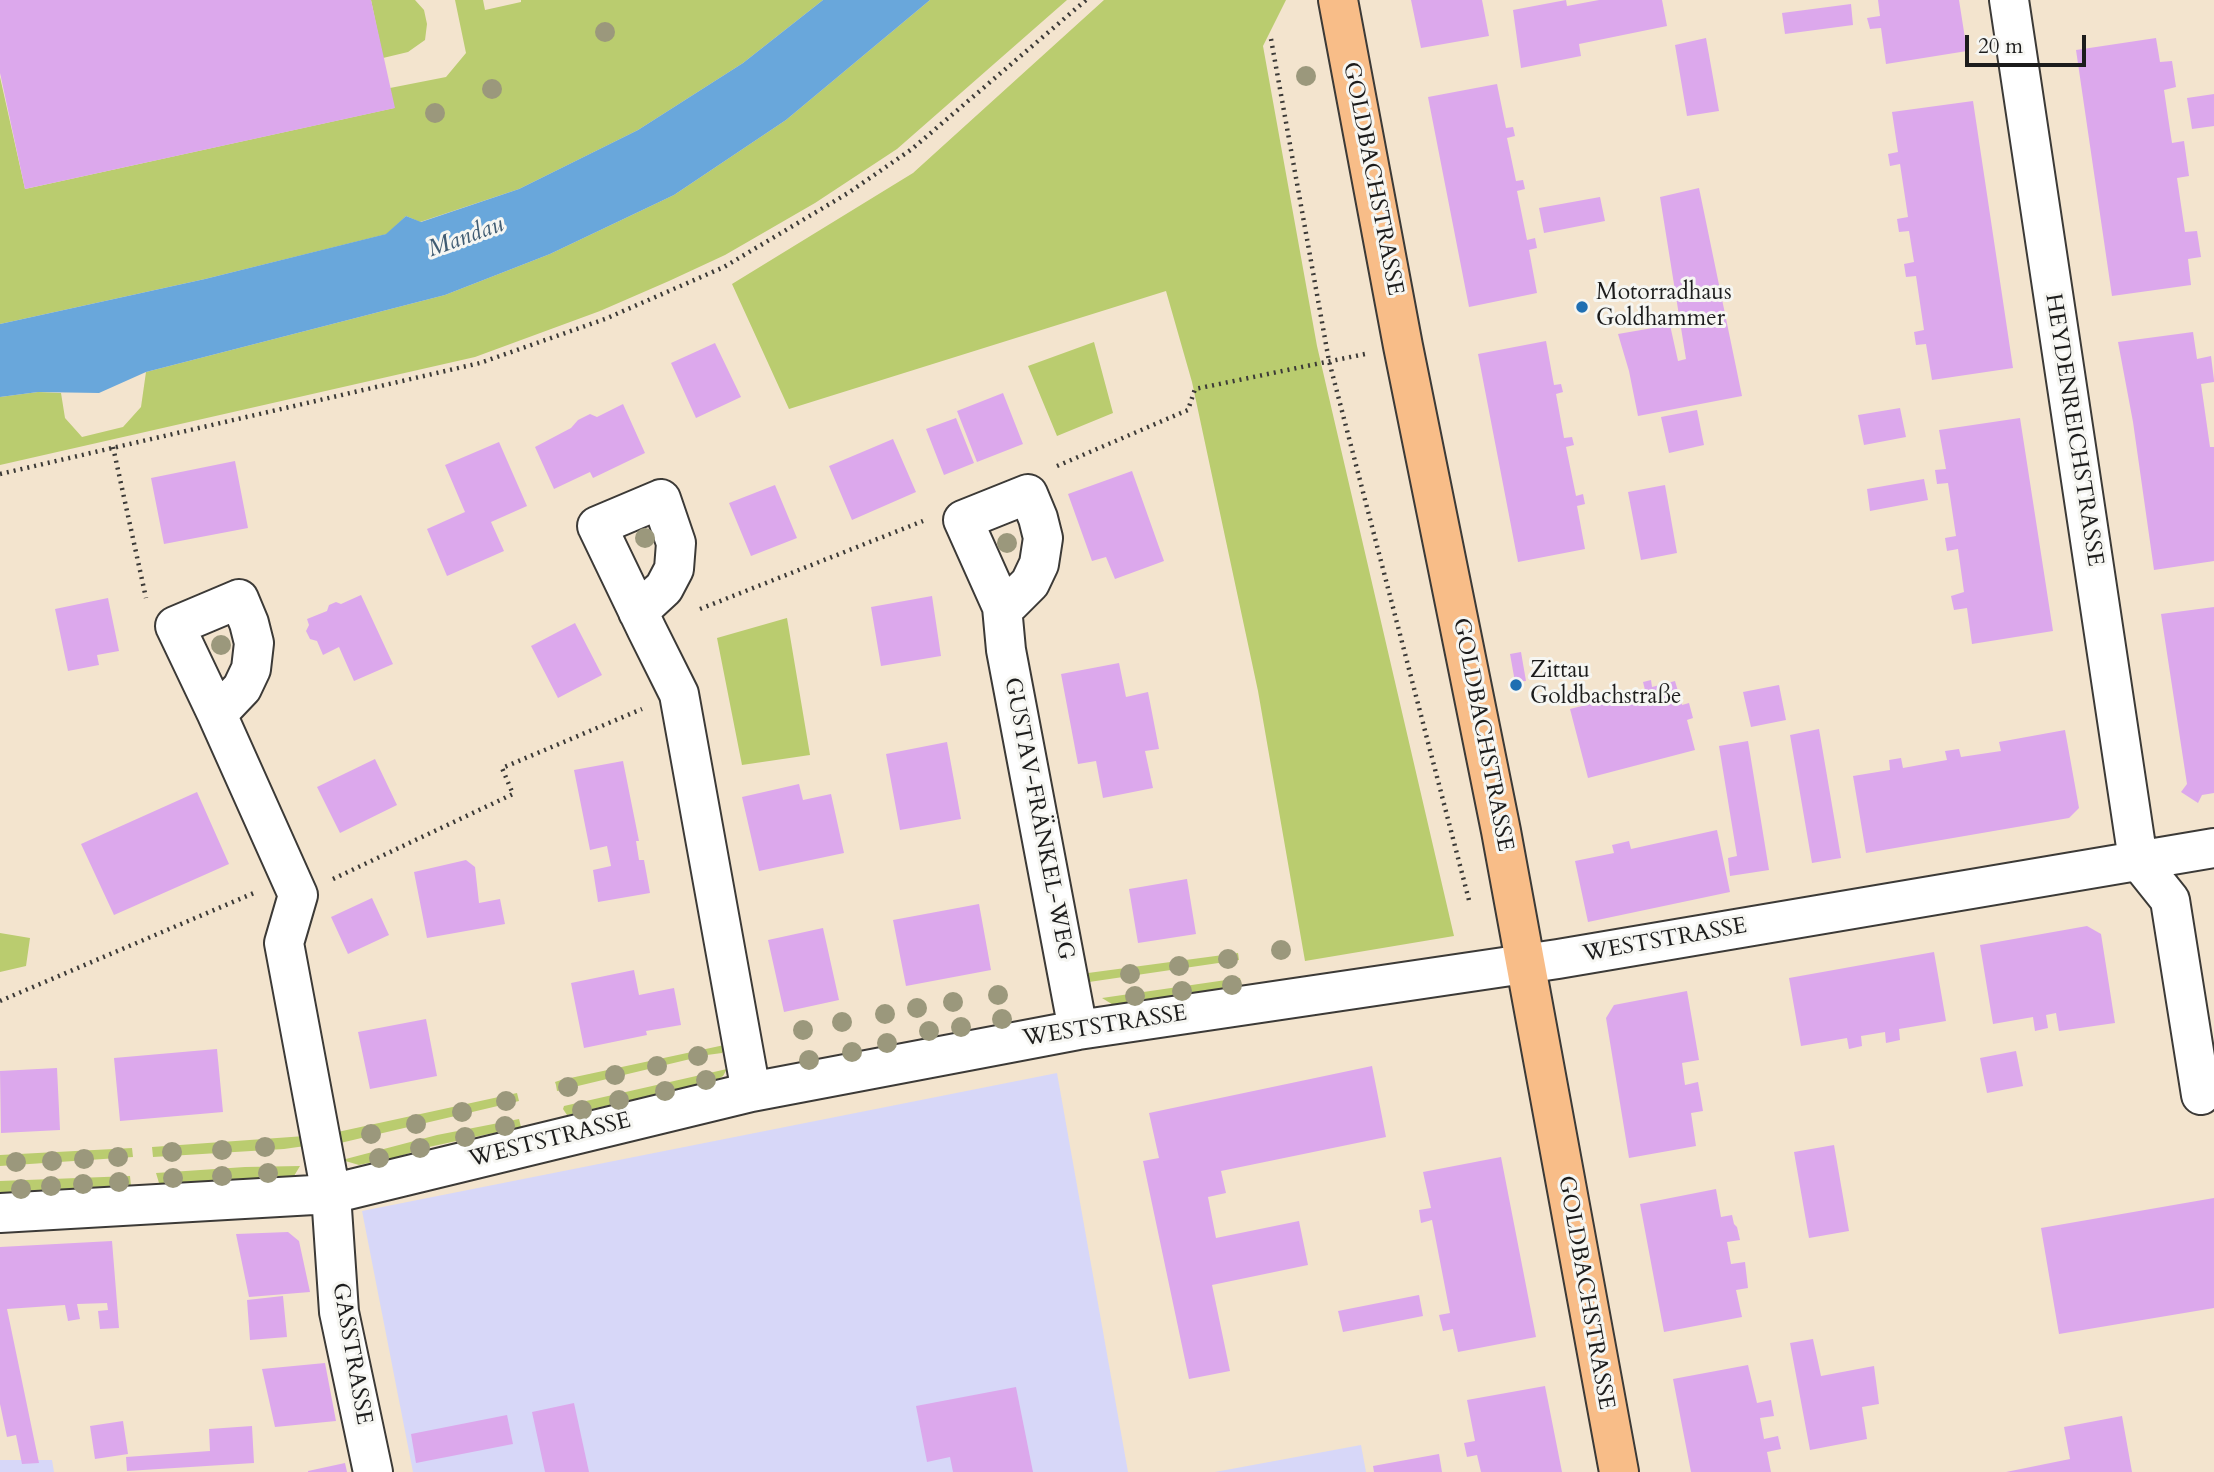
<!DOCTYPE html>
<meta charset="utf-8">
<style>
body{margin:0}
#map{position:relative;width:2214px;height:1472px;overflow:hidden;background:#f3e4ce;font-family:Cardo,serif}
canvas{display:block}
.scale{position:absolute;left:1965px;top:35px;width:121px;height:32px;box-sizing:border-box;border:4px solid #1c1c1c;border-top:0;padding-left:9px;font-size:21px;line-height:24px;white-space:nowrap;color:#1c1c1c;-webkit-text-stroke:5px #f6f6f2;paint-order:stroke}
</style>
<div id="map">
<canvas width="2214" height="1472"></canvas>
<div class="scale">20 m</div>
</div>
<script>
const c = document.querySelector('canvas').getContext('2d');
c.lineJoin = 'round';
function paint(path, color) {
  c.fillStyle = color;
  c.fill(path, 'evenodd');
}
function poly(rows) {
  const path = new Path2D();
  for (const r of rows) {
    path.moveTo(r[0], r[1]);
    for (let i = 2; i < r.length; i += 2) path.lineTo(r[i], r[i + 1]);
  }
  return path;
}
function stroke(path, color, width, dash) {
  c.strokeStyle = color;
  c.lineWidth = width;
  c.lineCap = dash ? 'butt' : 'round';
  c.setLineDash(dash || []);
  c.stroke(path);
}
function label(font, color, halo, rows, align = 'center') {
  c.font = font + ' Cardo,serif';
  c.lineWidth = 6;
  c.setLineDash([]);
  c.textBaseline = 'middle';
  c.strokeStyle = halo;
  c.fillStyle = color;
  for (const [text, x, y, turn = 0] of rows) {
    c.save();
    c.translate(x, y);
    c.rotate((+turn || 0) * Math.PI / 180);
    c.textAlign = isNaN(turn) ? turn : align;
    if (halo) c.strokeText(text, 0, 0);
    c.fillText(text, 0, 0);
    c.restore();
  }
}
const built = poly([
 [1057,1073,1128,1472,413,1472,362,1211],
 [1361,1445,1366,1472,1215,1472],
 [0,1460,52,1460,54,1472,0,1472]
]);
const green = poly([
 [371,0,415,0,424,10,427,24,425,40,408,52,383,58],
 [455,0,483,0,485,10,521,2,521,0,823,0,743,63,638,130,519,189,420,222,406,216,387,234,205,279,0,324,0,77,25,189,394,108,390,88,446,77,466,53],
 [930,0,1067,0,897,149,815,203,725,255,669,281,600,311,475,357,0,465,0,397,38,392,61,393,65,418,82,437,123,427,141,407,146,372,445,295,550,254,674,195,786,120],
 [1104,0,1286,0,1263,46,1317,346,1454,936,1305,961,1258,691,1192,382,1166,291,789,409,732,284,913,173],
 [1094,342,1113,413,1057,436,1028,366],
 [787,618,810,755,742,765,717,638],
 [0,933,30,938,26,966,0,972],
 [1238,953,1239,960,1089,982,1088,973],
 [1240,978,1242,986,1115,1006,1102,998],
 [729,1044,722,1053,707,1055,557,1091,556,1085,555,1082,561,1080],
 [727,1069,723,1076,716,1080,567,1115,563,1109,564,1106],
 [517,1093,519,1101,336,1144,333,1133],
 [519,1119,521,1127,429,1147,397,1157,359,1165,342,1160,437,1135],
 [305,1136,305,1146,284,1149,153,1157,152,1147],
 [132,1148,133,1157,0,1166,0,1155],
 [300,1166,294,1176,285,1177,166,1183,159,1183,156,1173,245,1167],
 [130,1176,131,1186,0,1194,0,1181]
]);
const water = poly([
 [823,0,930,0,786,120,674,195,550,254,445,295,146,372,99,393,38,392,0,397,0,324,205,279,386,234,406,216,421,222,519,189,638,130,743,63]
]);
const building = poly([
 [0,0,371,0,395,108,25,189,0,73],
 [1411,0,1482,0,1489,36,1421,48],
 [1566,0,1567,6,1599,0,1662,0,1667,26,1579,44,1581,56,1521,68,1513,10],
 [1878,0,1959,0,1967,51,1886,64,1881,28,1870,29,1867,18,1880,16],
 [1851,4,1853,25,1785,34,1782,13],
 [1706,38,1719,111,1687,116,1675,45],
 [2156,38,2160,62,2172,61,2176,87,2164,90,2168,117,2172,143,2184,141,2189,176,2177,178,2185,232,2197,231,2201,257,2188,259,2191,285,2112,296,2076,50],
 [1497,84,1506,128,1513,127,1515,136,1507,138,1516,181,1523,180,1525,189,1517,191,1527,240,1535,238,1537,248,1529,250,1537,293,1469,307,1428,97],
 [2214,94,2214,126,2192,129,2187,98],
 [1973,101,2013,368,1932,380,1926,344,1916,345,1914,332,1924,330,1916,276,1906,277,1904,264,1914,262,1909,231,1899,232,1897,219,1908,217,1900,164,1890,166,1888,154,1898,152,1892,112],
 [1699,188,1742,396,1638,416,1629,371,1618,334,1670,325,1678,361,1686,359,1660,197],
 [1600,197,1605,221,1544,233,1539,208],
 [2193,332,2197,359,2211,356,2214,380,2214,382,2201,384,2210,447,2214,447,2214,561,2154,570,2133,422,2118,342],
 [1546,341,1554,385,1561,384,1563,392,1556,394,1564,438,1572,437,1574,445,1566,447,1576,496,1583,494,1585,504,1577,506,1585,549,1518,562,1478,354],
 [715,343,741,397,696,418,671,363],
 [1003,393,1023,444,977,462,957,411],
 [623,404,645,453,593,478,590,472,554,489,535,447,571,428,578,420,590,414,597,417],
 [1900,408,1906,437,1864,445,1858,415],
 [1697,410,1704,445,1669,453,1661,417],
 [956,418,974,463,944,475,926,429],
 [2020,418,2053,631,1972,644,1967,608,1954,610,1951,596,1964,592,1958,549,1947,551,1945,538,1956,536,1948,483,1937,484,1935,470,1946,469,1939,430],
 [893,439,916,492,852,520,829,466],
 [499,442,527,506,491,522,504,551,447,576,427,529,465,512,445,465],
 [235,461,248,528,164,544,151,478],
 [1132,471,1164,561,1115,579,1106,557,1092,561,1068,494],
 [1924,479,1928,500,1870,511,1867,489],
 [775,485,797,538,751,556,729,503],
 [1665,485,1677,553,1641,560,1628,492],
 [361,595,393,664,354,681,339,647,323,655,317,641,310,639,306,631,309,625,307,619,327,611,329,605,336,602,341,604],
 [932,596,941,656,881,666,871,607],
 [108,598,119,651,97,655,99,665,68,671,55,609],
 [2214,607,2214,793,2202,795,2198,803,2181,792,2187,784,2161,614],
 [575,623,602,675,558,698,531,646],
 [1521,652,1526,681,1515,682,1510,654],
 [1119,663,1126,697,1148,692,1159,749,1145,751,1153,788,1103,798,1096,761,1078,764,1061,674],
 [1651,680,1652,687,1675,681,1682,705,1689,703,1693,718,1687,720,1695,750,1588,778,1570,709,1645,690,1643,682],
 [1779,685,1786,720,1751,727,1743,692],
 [1819,729,1841,858,1812,863,1790,735],
 [2065,730,2079,808,2069,818,1866,853,1853,776,1890,770,1889,760,1901,758,1903,768,1947,760,1945,751,1959,749,1961,757,2001,751,1999,742],
 [1748,741,1769,870,1730,876,1728,858,1737,856,1719,746],
 [947,742,961,819,900,830,886,754],
 [375,759,397,805,340,833,317,787],
 [623,761,639,841,636,841,639,860,644,860,650,893,598,902,593,870,611,866,607,846,590,850,574,770],
 [799,784,803,800,831,794,844,853,759,871,742,797],
 [197,792,229,864,114,915,81,844],
 [1717,830,1730,892,1588,922,1575,861,1614,853,1612,845,1629,841,1631,849],
 [466,860,475,867,479,903,500,899,505,924,427,938,414,872],
 [1187,879,1196,934,1138,943,1129,889],
 [372,898,389,935,348,954,331,917],
 [979,904,991,970,906,986,893,920],
 [2087,926,2101,934,2115,1023,2059,1031,2056,1013,2046,1015,2048,1028,2035,1031,2033,1017,1993,1024,1980,945],
 [823,928,839,1000,784,1012,768,940],
 [1934,952,1946,1021,1899,1029,1900,1040,1886,1043,1885,1032,1861,1036,1862,1046,1849,1049,1847,1038,1801,1046,1789,978],
 [634,970,639,995,674,988,681,1025,646,1031,647,1035,584,1048,571,983],
 [1687,991,1699,1060,1682,1063,1685,1085,1698,1082,1703,1111,1691,1113,1696,1146,1629,1158,1606,1018,1614,1005],
 [426,1019,437,1076,370,1089,358,1032],
 [217,1049,223,1112,120,1121,114,1058],
 [2016,1051,2023,1086,1987,1093,1980,1058],
 [1372,1066,1386,1137,1221,1171,1226,1193,1208,1197,1216,1238,1299,1221,1308,1265,1212,1285,1230,1371,1189,1379,1143,1161,1159,1158,1149,1113],
 [57,1068,60,1130,1,1133,0,1071],
 [1834,1145,1849,1231,1809,1238,1794,1152],
 [1501,1157,1536,1337,1458,1352,1453,1329,1443,1331,1439,1315,1450,1313,1432,1220,1421,1223,1419,1210,1431,1208,1423,1172],
 [1716,1189,1721,1217,1732,1215,1734,1224,1737,1227,1740,1240,1727,1242,1731,1264,1745,1262,1748,1288,1736,1290,1742,1317,1664,1332,1640,1204],
 [2214,1198,2214,1308,2059,1334,2041,1228],
 [288,1232,299,1241,310,1292,249,1297,236,1234],
 [112,1241,119,1328,100,1329,98,1311,108,1310,107,1303,77,1304,80,1319,68,1321,65,1305,7,1309,39,1463,22,1464,16,1435,7,1437,0,1404,0,1247],
 [1419,1295,1423,1316,1343,1332,1338,1311],
 [283,1296,287,1337,250,1340,247,1300],
 [1813,1339,1821,1376,1874,1366,1879,1404,1862,1407,1867,1439,1810,1450,1790,1343],
 [325,1363,336,1421,275,1427,262,1369],
 [1748,1365,1757,1403,1771,1400,1774,1416,1760,1418,1764,1439,1778,1436,1781,1449,1767,1452,1771,1472,1691,1472,1673,1379],
 [1545,1386,1562,1472,1481,1472,1477,1455,1467,1457,1464,1443,1475,1441,1467,1400],
 [1016,1387,1033,1472,953,1472,950,1457,927,1462,916,1406],
 [574,1403,589,1472,545,1472,532,1412],
 [507,1415,513,1444,416,1463,411,1434],
 [2122,1416,2132,1472,2006,1472,2070,1459,2064,1427],
 [123,1421,128,1454,95,1459,90,1426],
 [252,1426,254,1463,127,1471,126,1457,210,1451,209,1429],
 [1439,1454,1442,1472,1374,1472,1373,1466],
 [345,1463,347,1472,308,1472,308,1471]
]);
const path = poly([
 [1271,39,1329,361,1470,904],
 [113,447,146,598],
 [1057,466,1188,410,1195,389,1365,354],
 [0,474,480,363,605,319,724,267,848,193,912,149,1086,0],
 [700,609,923,521],
 [333,879,513,794,502,768,642,709],
 [0,1001,254,893]
]);
const minor = poly([
 [2009,0,2138,860,2170,900,2201,1095],
 [1002,607,1010,603,1030,583,1039,564,1043,538,1038,518,1028,494,963,520,1002,607,1006,650,1078,1030],
 [638,612,664,588,674,569,676,543,661,499,597,526,647,630,679,694,751,1092],
 [216,712,223,708,242,688,251,669,254,643,249,623,239,599,175,626,216,712,298,895,284,943,331,1194,339,1312,373,1472],
 [0,1213,331,1194,751,1092,1078,1030,1558,959,2214,848]
]);
const major = poly([
 [1338,0,1403,346,1501,831,1619,1472]
]);
const trees = [
 [605,32],
 [1306,76],
 [492,89],
 [435,113],
 [645,538],
 [1007,543],
 [221,645],
 [1281,950],
 [1228,959],
 [1179,966],
 [1130,974],
 [1232,985],
 [1182,991],
 [998,995],
 [1135,996],
 [953,1002],
 [917,1008],
 [885,1014],
 [1002,1019],
 [842,1022],
 [961,1027],
 [803,1030],
 [929,1031],
 [887,1043],
 [852,1052],
 [698,1056],
 [809,1060],
 [657,1066],
 [615,1075],
 [706,1080],
 [568,1087],
 [665,1091],
 [619,1100],
 [506,1101],
 [582,1110],
 [462,1112],
 [416,1124],
 [505,1126],
 [371,1134],
 [465,1137],
 [265,1147],
 [420,1148],
 [222,1150],
 [172,1152],
 [118,1157],
 [379,1158],
 [84,1159],
 [52,1161],
 [16,1162],
 [268,1173],
 [222,1176],
 [173,1178],
 [119,1182],
 [83,1184],
 [51,1186],
 [21,1189]
];
const markers = [
 [1582,307,7,"#1f6fb2"],
 [1516,685,7,"#1f6fb2"]
];
const streetNames = [
 ["GOLDBACHSTRASSE",1372,179,79],
 ["HEYDENREICHSTRASSE",2073,430,81],
 ["GOLDBACHSTRASSE",1482,735,79],
 ["GUSTAV-FRÄNKEL-WEG",1038,819,79],
 ["WESTSTRASSE",1665,941,-10],
 ["WESTSTRASSE",1105,1027,-9],
 ["WESTSTRASSE",550,1141,-14],
 ["GOLDBACHSTRASSE",1585,1293,80],
 ["GASSTRASSE",351,1354,80]
];
const poiNames = [
 ["Motorradhaus",1596,294],
 ["Goldhammer",1596,320],
 ["Zittau",1530,672],
 ["Goldbachstraße",1530,698]
];
const waterNames = [
 ["Mandau",466,238,-20]
];
paint(built, '#d7d7f8');
paint(green, '#bacc6f');
paint(water, '#69a7db');
paint(building, '#dca8ec');
stroke(minor, '#3c3a37', 42);
stroke(major, '#3c3a37', 42);
stroke(path, '#3c3a37', 4.5, [2, 5]);
stroke(minor, '#fff', 38);
stroke(major, '#f8bd88', 38);
c.fillStyle = '#9b987c';
for (const [x, y] of trees) {
  c.beginPath();
  c.arc(x, y, 10, 0, 2 * Math.PI);
  c.fill();
}
for (const [x, y, r, color] of markers) {
  const dot = new Path2D();
  dot.arc(x, y, r, 0, 2 * Math.PI);
  c.fillStyle = color;
  c.fill(dot);
  stroke(dot, '#f6f6f2', 2.5);
}
label('23px', '#1c1c1c', '#f6f6f2', streetNames);
label('23px', '#1c1c1c', '#f6f6f2', poiNames, 'left');
label('italic 24px', '#3f5b72', '#f6f6f2', waterNames);
</script>
